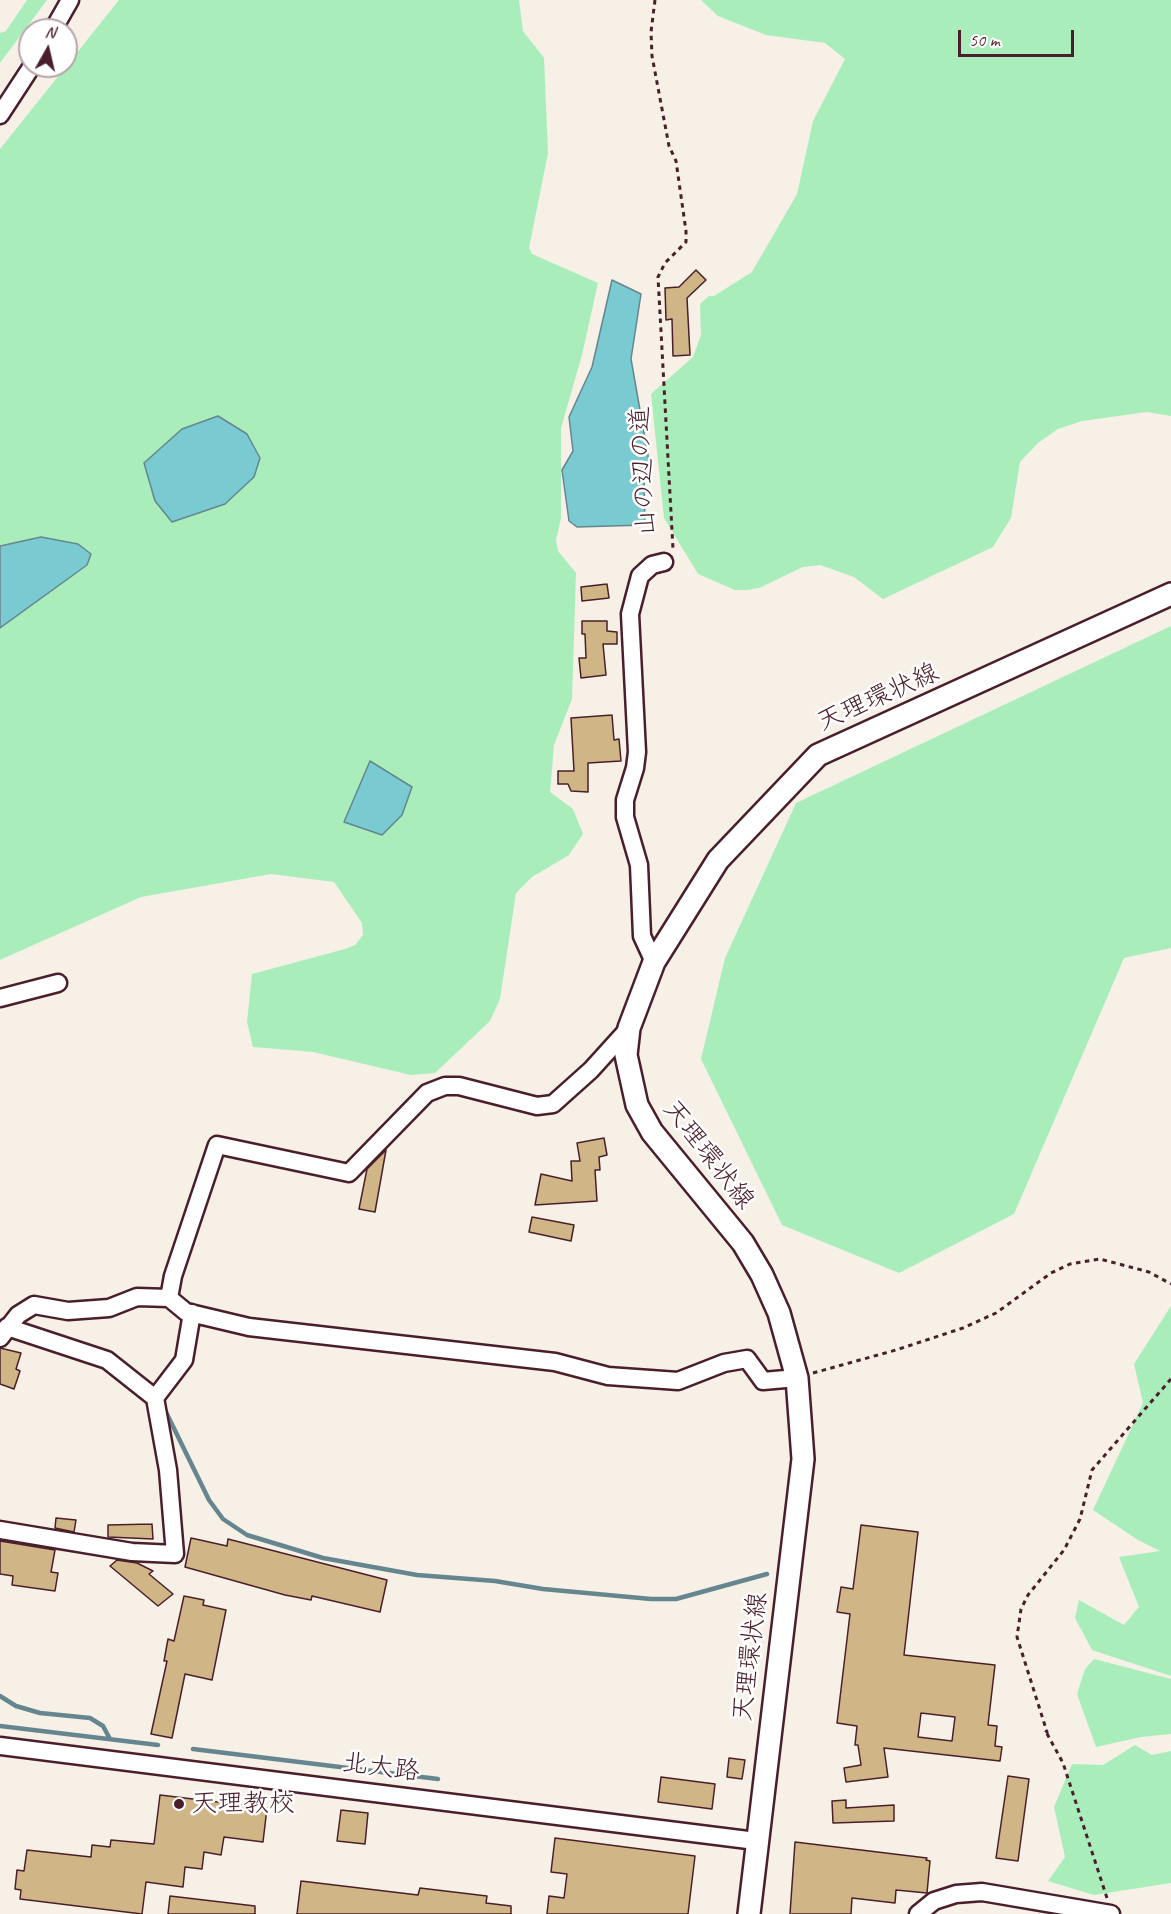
<!DOCTYPE html>
<meta charset="utf-8">
<style>
body{margin:0}
#map{position:relative;width:1171px;height:1914px;overflow:hidden;background:#f6f0e7;font-family:Caveat,sans-serif}
canvas{display:block}
.north{position:absolute;left:18px;top:18px;width:60px;height:60px;box-sizing:border-box;background:#fff;border:2px solid #b7a5aa;border-radius:50%;rotate:8deg;font-size:16px;font-weight:700;line-height:24px;text-align:center;color:#4a1f2b}
.north::after{content:'';display:block;margin:auto;width:21px;height:27px;background:#4a1f2b;clip-path:polygon(50% 0,100% 100%,50% 72%,0 100%)}
.scale{position:absolute;left:958px;top:30px;width:116px;height:27px;box-sizing:border-box;border:3px solid #4a1f2b;border-top:0;padding-left:8px;font-size:18px;line-height:21px;white-space:nowrap;color:#4a1f2b;-webkit-text-stroke:4px #fff;paint-order:stroke}
</style>
<div id="map">
<canvas width="1171" height="1914"></canvas>
<div class="north">N</div>
<div class="scale">50 m</div>
</div>
<script>
const c = document.querySelector('canvas').getContext('2d');
c.lineJoin = 'round';
function paint(path, color) {
  c.fillStyle = color;
  c.fill(path, 'evenodd');
}
function poly(rows) {
  const path = new Path2D();
  for (const r of rows) {
    path.moveTo(r[0], r[1]);
    for (let i = 2; i < r.length; i += 2) path.lineTo(r[i], r[i + 1]);
  }
  return path;
}
function stroke(path, color, width, dash) {
  c.strokeStyle = color;
  c.lineWidth = width;
  c.lineCap = dash ? 'butt' : 'round';
  c.setLineDash(dash || []);
  c.stroke(path);
}
function label(font, color, halo, rows, align = 'center') {
  c.font = font + ' Caveat,"Klee One",sans-serif';
  c.lineWidth = 5;
  c.setLineDash([]);
  c.textBaseline = 'middle';
  c.strokeStyle = halo;
  c.fillStyle = color;
  for (const [text, x, y, turn = 0] of rows) {
    c.save();
    c.translate(x, y);
    c.rotate((+turn || 0) * Math.PI / 180);
    c.textAlign = isNaN(turn) ? turn : align;
    if (halo) c.strokeText(text, 0, 0);
    c.fillText(text, 0, 0);
    c.restore();
  }
}
const green = poly([
 [27,0,47,0,0,63,0,33,6,31],
 [119,0,519,0,523,31,544,58,548,153,529,248,532,254,598,283,582,355,561,428,561,518,556,540,558,551,576,573,572,699,554,745,550,792,573,809,583,834,569,855,532,877,516,893,500,999,490,1021,435,1073,411,1075,313,1052,253,1047,247,1022,252,974,345,949,355,945,363,935,362,923,334,882,271,874,141,897,0,960,0,628,87,565,4,544,0,546,0,149],
 [701,0,1171,0,1171,416,1147,412,1082,421,1058,429,1038,443,1020,462,1011,518,993,547,883,599,854,577,820,565,803,567,759,588,747,590,735,590,698,574,664,518,651,394,693,357,701,335,700,304,709,296,714,296,752,272,797,194,813,121,845,59,825,43,766,35,718,16],
 [1171,626,1171,948,1124,958,1014,1214,899,1273,782,1225,701,1059,725,958,796,803],
 [1171,1306,1171,1676,1092,1650,1075,1618,1079,1600,1124,1625,1139,1607,1119,1557,1160,1551,1138,1540,1093,1510,1143,1403,1134,1364],
 [1094,1659,1171,1679,1171,1734,1141,1737,1096,1747,1077,1694,1085,1669],
 [1135,1745,1152,1755,1171,1751,1171,1883,1094,1895,1048,1881,1065,1857,1054,1807,1072,1764,1103,1765]
]);
const water = poly([
 [612,280,641,294,631,359,649,461,644,477,645,525,577,527,569,521,562,470,573,451,569,417,592,367,612,280],
 [218,416,247,434,260,458,254,477,225,504,172,522,155,501,144,463,182,429,218,416],
 [41,537,78,544,91,554,87,565,0,628,0,546,41,537],
 [370,761,412,787,402,815,382,835,344,822,370,761]
]);
const stream = poly([
 [163,1406,209,1500,223,1519,247,1535,323,1558,417,1575,495,1581,543,1589,651,1599,676,1599,767,1574],
 [0,1696,16,1706,40,1713,90,1718,103,1726,110,1739],
 [0,1726,158,1745],
 [193,1749,438,1779]
]);
const building = poly([
 [696,270,706,280,687,298,690,355,673,356,672,319,666,320,665,288,679,287,696,270],
 [607,584,609,598,582,601,581,587,607,584],
 [582,621,607,621,607,631,617,632,617,644,603,644,606,675,581,678,579,658,586,658,585,634,582,634,582,621],
 [612,715,614,740,619,739,621,761,588,763,588,792,571,791,568,784,558,784,558,771,574,771,571,718,612,715],
 [604,1138,607,1155,599,1157,600,1170,595,1170,597,1201,535,1205,541,1174,572,1181,571,1161,580,1161,577,1143,604,1138],
 [386,1150,375,1212,359,1209,367,1169,386,1150],
 [532,1217,574,1225,571,1241,529,1232,532,1217],
 [0,1348,21,1353,16,1369,20,1371,14,1389,0,1384,0,1348],
 [56,1518,76,1520,74,1532,55,1528,56,1518],
 [152,1524,153,1539,108,1537,108,1525,152,1524],
 [861,1525,918,1532,904,1655,995,1665,988,1725,997,1726,995,1746,1002,1747,1000,1761,884,1748,888,1777,846,1782,844,1768,861,1765,858,1745,855,1745,857,1726,837,1723,850,1614,837,1612,841,1587,853,1589,861,1525],
 [921,1713,955,1717,952,1741,918,1737,921,1713],
 [191,1538,227,1546,228,1539,387,1580,380,1612,312,1596,311,1600,285,1595,185,1567,191,1538],
 [0,1541,55,1550,51,1572,58,1573,55,1591,12,1585,13,1576,0,1574,0,1541],
 [117,1560,137,1563,153,1571,149,1574,173,1594,158,1606,110,1566,117,1560],
 [184,1596,204,1600,203,1605,226,1610,212,1680,185,1674,172,1738,151,1734,167,1661,164,1661,168,1639,174,1641,184,1596],
 [729,1758,745,1760,742,1779,727,1777,729,1758],
 [1008,1776,1029,1779,1018,1861,996,1858,1008,1776],
 [661,1777,715,1784,712,1809,658,1802,661,1777],
 [160,1795,267,1808,263,1842,224,1837,221,1855,204,1852,202,1869,185,1867,183,1887,146,1882,142,1914,20,1899,21,1890,15,1889,17,1870,24,1871,27,1850,91,1857,92,1845,110,1847,111,1840,154,1844,160,1795],
 [846,1800,846,1808,894,1805,894,1821,833,1823,832,1801,846,1800],
 [341,1810,368,1813,365,1844,337,1841,341,1810],
 [555,1838,695,1856,688,1914,547,1914,549,1896,564,1898,567,1874,551,1872,555,1838],
 [795,1842,927,1858,926,1860,930,1861,927,1893,896,1890,895,1903,852,1898,851,1914,790,1914,795,1842],
 [301,1881,418,1895,420,1888,487,1896,486,1903,511,1906,511,1914,297,1914,301,1881],
 [170,1896,255,1906,255,1914,168,1914,170,1896]
]);
const path = poly([
 [655,0,651,32,652,56,669,146,676,161,686,231,686,242,665,263,658,277,673,549],
 [813,1373,896,1350,963,1328,996,1313,1051,1273,1070,1264,1100,1259,1149,1272,1171,1284],
 [1107,1898,1063,1763,1045,1730,1047,1732,1017,1637,1021,1609,1028,1595,1064,1550,1080,1519,1092,1470,1171,1379]
]);
const minor = poly([
 [53,30,70,0],
 [0,115,32,66],
 [654,962,642,936,639,865,625,817,625,800,635,768,637,752,630,614,640,576,652,565,664,562],
 [0,998,58,983],
 [169,1298,173,1276,217,1145,349,1173,427,1093,445,1086,459,1086,537,1106,553,1104,591,1070,629,1028],
 [0,1338,18,1315,34,1305,68,1311,109,1308,137,1297,169,1298,186,1312,249,1327,555,1362,608,1376,678,1381,724,1363,747,1359,763,1381,797,1378],
 [155,1398,184,1360,192,1313],
 [0,1530,132,1552,175,1554,168,1470,155,1398,107,1360,7,1327],
 [0,1746,756,1841],
 [918,1914,934,1901,956,1894,982,1892,1111,1914]
]);
const major = poly([
 [749,1914,803,1459,797,1378,779,1313,762,1275,743,1243,652,1132,637,1105,626,1055,629,1028,654,962,718,860,818,755,1171,594]
]);
const markers = [
 [179,1804,6,"#4a1f2b"]
];
const streetNames = [
 ["山の辺の道",644,471,-93],
 ["天理環状線",878,698,-24],
 ["天理環状線",708,1155,52],
 ["天理環状線",751,1657,-83],
 ["北大路",381,1768,7]
];
const poiNames = [
 ["天理教校",191,1804]
];
paint(green, '#a9eeba');
paint(water, '#79cad1');
stroke(water, '#66868f', 1.5);
stroke(stream, '#66868f', 4.5);
paint(building, '#d0b686');
stroke(building, '#4a1f2b', 1.5);
stroke(minor, '#4a1f2b', 21);
stroke(major, '#4a1f2b', 26);
stroke(path, '#4a1f2b', 3, [4.5, 4.5]);
stroke(minor, '#fff', 16);
stroke(major, '#fff', 21);
for (const [x, y, r, color] of markers) {
  const dot = new Path2D();
  dot.arc(x, y, r, 0, 2 * Math.PI);
  c.fillStyle = color;
  c.fill(dot);
  stroke(dot, '#fff', 2);
}
label('26px', '#4a1f2b', '#fff', streetNames);
label('26px', '#4a1f2b', '#fff', poiNames, 'left');
</script>
